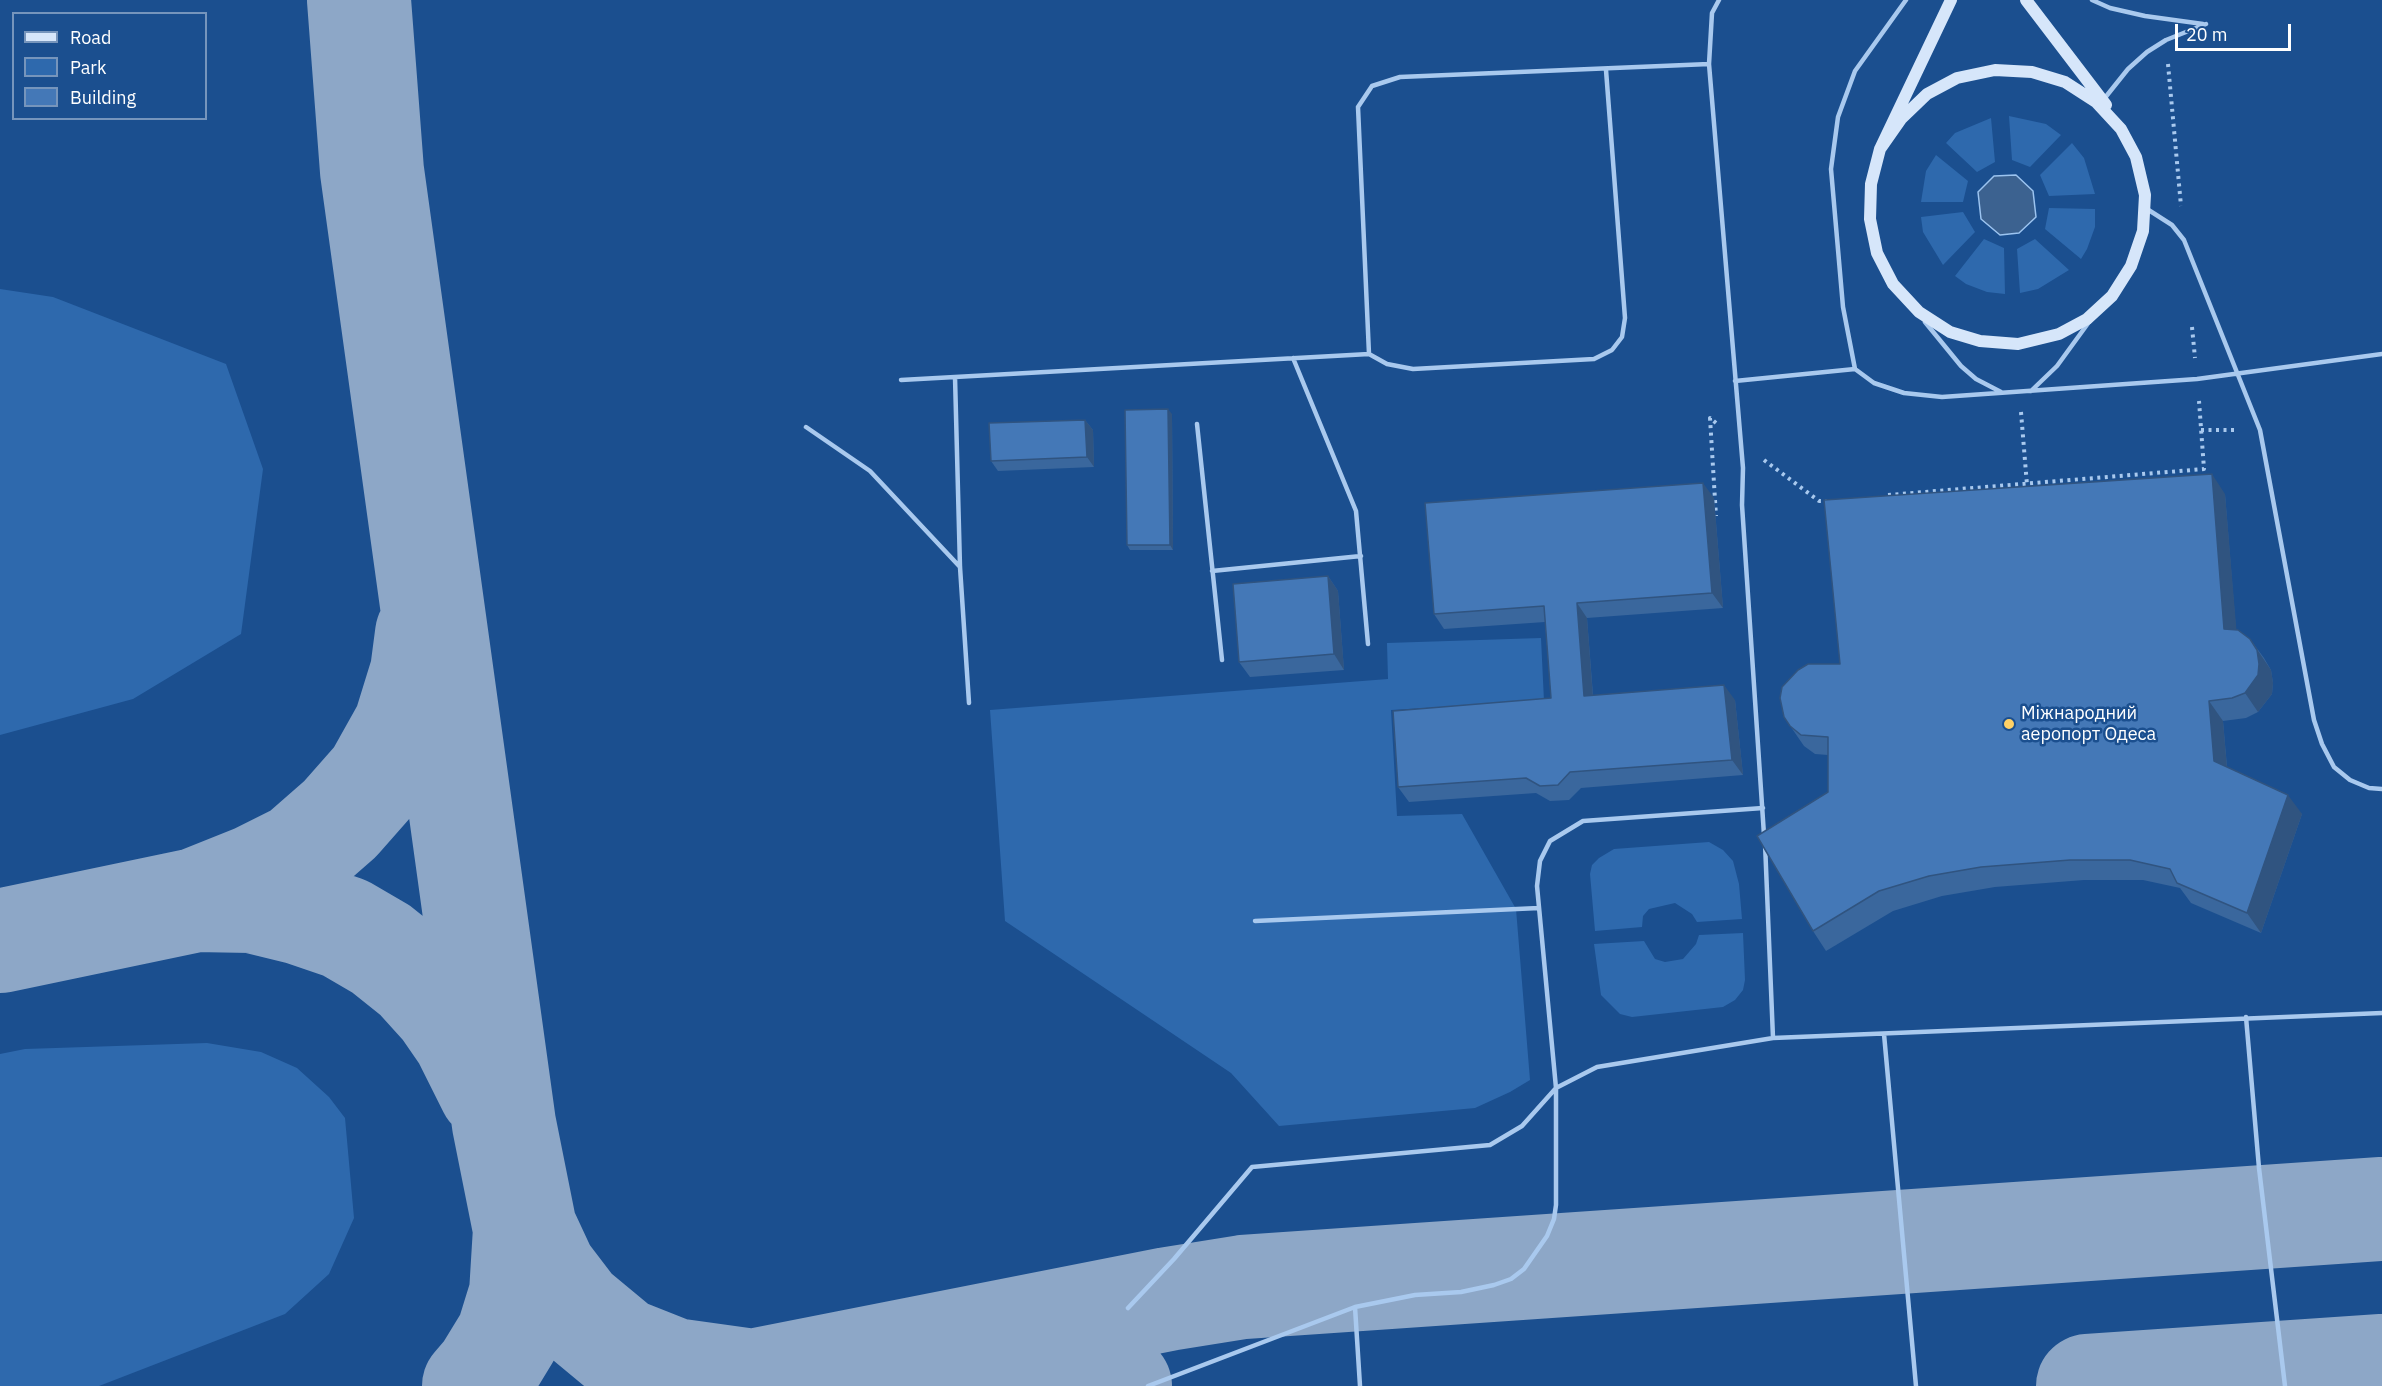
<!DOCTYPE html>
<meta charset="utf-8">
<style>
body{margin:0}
#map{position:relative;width:2382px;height:1386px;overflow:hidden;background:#1b4f8f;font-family:"IBM Plex Sans",sans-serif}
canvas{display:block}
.legend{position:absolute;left:12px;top:12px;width:195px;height:108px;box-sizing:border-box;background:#1b4f8f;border:2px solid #7695bc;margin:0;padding:8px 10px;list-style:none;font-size:18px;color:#fff}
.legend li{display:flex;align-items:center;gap:12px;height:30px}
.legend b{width:30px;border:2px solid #7695bc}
.scale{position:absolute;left:2175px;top:24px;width:116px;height:27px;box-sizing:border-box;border:3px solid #fff;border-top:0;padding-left:8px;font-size:18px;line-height:21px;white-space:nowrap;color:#fff;-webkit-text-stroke:4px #1b4f8f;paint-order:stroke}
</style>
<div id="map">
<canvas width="2382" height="1386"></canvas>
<ul class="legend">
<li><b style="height:8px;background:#d6e6fa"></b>Road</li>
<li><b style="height:16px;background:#2e69ad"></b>Park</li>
<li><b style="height:16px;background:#4478b7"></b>Building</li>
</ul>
<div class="scale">20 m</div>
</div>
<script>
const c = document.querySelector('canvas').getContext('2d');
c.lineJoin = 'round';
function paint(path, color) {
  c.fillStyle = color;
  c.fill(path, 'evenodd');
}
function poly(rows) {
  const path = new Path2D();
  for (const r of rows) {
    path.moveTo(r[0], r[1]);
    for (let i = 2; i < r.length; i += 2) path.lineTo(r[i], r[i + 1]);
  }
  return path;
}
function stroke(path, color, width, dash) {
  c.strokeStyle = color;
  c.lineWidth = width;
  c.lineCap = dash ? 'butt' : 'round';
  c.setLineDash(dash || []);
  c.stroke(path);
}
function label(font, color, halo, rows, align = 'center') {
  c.font = font + ' "IBM Plex Sans",sans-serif';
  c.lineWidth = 5;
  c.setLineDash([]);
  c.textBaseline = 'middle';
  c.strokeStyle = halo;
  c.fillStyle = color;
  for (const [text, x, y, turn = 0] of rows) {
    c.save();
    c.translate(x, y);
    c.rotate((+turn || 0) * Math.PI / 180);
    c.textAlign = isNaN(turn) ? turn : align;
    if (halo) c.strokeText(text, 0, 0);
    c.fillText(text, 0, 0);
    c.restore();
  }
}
const green = poly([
 [2009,116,2046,124,2061,135,2030,167,2012,160],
 [1991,118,1995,162,1977,172,1946,143,1955,133],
 [2072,143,2084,158,2095,194,2049,196,2040,175],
 [1936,155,1968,181,1963,202,1921,202,1926,171],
 [2049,208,2095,209,2095,227,2087,249,2081,259,2045,229],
 [1963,212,1975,232,1943,265,1923,232,1921,217],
 [1984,239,2004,248,2005,294,1987,292,1966,284,1955,276],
 [2035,239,2069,270,2038,289,2020,293,2017,249],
 [0,289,53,297,226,364,263,469,241,634,133,699,0,735],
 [1541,638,1544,701,1391,710,1397,816,1462,814,1516,909,1530,1080,1510,1092,1475,1108,1279,1126,1231,1073,1005,921,990,710,1388,679,1387,643],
 [1709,842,1723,850,1733,861,1739,884,1742,919,1697,922,1692,914,1675,903,1649,909,1643,916,1642,927,1595,931,1590,874,1592,865,1599,858,1614,849],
 [1743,933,1745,980,1743,990,1735,1000,1723,1007,1632,1017,1620,1014,1601,995,1594,944,1644,941,1655,959,1665,962,1683,959,1696,944,1699,935],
 [207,1043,261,1052,297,1068,329,1097,345,1118,354,1218,329,1274,285,1314,99,1386,0,1386,0,1054,25,1049]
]);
const water = poly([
 [2016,175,2033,191,2036,217,2019,233,2000,235,1981,219,1978,192,1994,176,2016,175]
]);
const taxiway = poly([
 [359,0,372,171,504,1124,525,1229],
 [427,634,422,672,405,727,377,777,340,819,300,854,256,876,196,900,252,901,301,913,345,928,381,949,416,977,444,1008,464,1037,490,1089],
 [0,941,196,900],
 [1020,1357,1120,1386],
 [474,1386,486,1372,508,1336,521,1294,525,1229,545,1272,574,1310,621,1349,674,1370,753,1381],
 [727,1386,1168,1299,1243,1287,2382,1209],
 [2088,1386,2382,1366]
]);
const path = poly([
 [2168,64,2181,206],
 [2192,327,2195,358],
 [2021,412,2027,485],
 [1716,423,1710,418,1716,516],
 [2201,430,2236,430],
 [1764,460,1819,501,1827,501],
 [1888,495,2204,469,2199,401]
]);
const service = poly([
 [1719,0,1712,13,1709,64,1743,468,1742,505,1764,835],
 [1906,0,1855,71,1838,117,1831,169,1843,307,1855,369,1874,383,1904,393,1942,397,2197,379,2382,354],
 [2092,0,2110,8,2145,16,2203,24],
 [2104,99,2128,69,2147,52,2166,40,2206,24],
 [2147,209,2172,225,2184,240,2260,430,2314,720,2322,744,2334,767,2350,780,2369,788,2382,789],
 [1925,322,1961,366,1976,379,2001,392],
 [1369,354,1358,107,1372,86,1400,77,1709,64],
 [1293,358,1356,511,1368,644],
 [955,377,960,567,969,703],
 [901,380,1369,354,1387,364,1413,369,1594,359,1612,350,1622,337,1625,318,1606,70],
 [1735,381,1855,369],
 [2031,391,2057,366,2089,322],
 [1197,424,1222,660],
 [806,427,870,471,960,567],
 [1212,571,1361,556],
 [1765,843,1773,1038],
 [1255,921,1539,908],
 [2246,1017,2259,1168,2285,1386],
 [1884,1034,1916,1386],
 [1355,1307,1360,1386],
 [1128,1308,1174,1259,1252,1167,1490,1145,1522,1126,1556,1088,1597,1067,1773,1038,2382,1013],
 [1148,1386,1355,1307,1415,1295,1461,1292,1494,1285,1511,1279,1524,1269,1547,1236,1554,1219,1556,1205,1556,1088,1537,886,1540,861,1550,841,1583,821,1763,808]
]);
const secondary = poly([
 [2026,0,2106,105],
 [1880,149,1901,119,1927,94,1957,78,1995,70,2032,72,2065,82,2096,102,2121,129,2136,157,2145,195,2143,231,2131,266,2112,296,2087,319,2059,334,2018,344,1980,341,1950,332,1919,312,1893,284,1877,253,1870,219,1871,184,1880,149,1951,0]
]);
const wall = poly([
 [1172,414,1173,550,1130,550,1127,545],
 [1085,420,1093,430,1094,467,998,471,991,461],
 [2225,494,2236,630,2250,639,2264,658,2271,670,2273,683,2272,694,2258,712,2246,718,2223,721,2227,767,2302,814,2261,933,2191,903,2180,888,2143,880,2084,880,1995,887,1942,896,1893,911,1826,951,1813,931,1828,792,1828,755,1815,754,1804,746,1784,717,1840,664],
 [1714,498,1723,608,1587,618,1593,695,1735,700,1743,775,1581,788,1569,800,1550,801,1536,793,1409,802,1398,787,1551,698,1545,622,1444,629,1434,614],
 [1328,576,1338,591,1344,670,1250,677,1239,662]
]);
const shadedWall = poly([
 [1168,409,1172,414,1173,550,1170,545],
 [1085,420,1093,430,1094,467,1087,457],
 [2212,474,2225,494,2238,648,2224,629],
 [1703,483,1714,498,1723,608,1712,593],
 [1328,576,1338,591,1344,670,1334,654],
 [1577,603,1587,618,1594,711,1584,696],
 [2250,639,2271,670,2273,683,2272,694,2258,712,2245,693],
 [1724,685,1735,700,1743,775,1732,760],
 [2209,701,2223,721,2228,780,2214,761],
 [2288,795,2302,814,2261,933,2247,913]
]);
const building = poly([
 [1168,409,1170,545,1127,545,1125,410,1168,409],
 [1085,420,1087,457,991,461,989,423,1085,420],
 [2212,474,2224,629,2238,630,2250,639,2257,650,2259,664,2258,675,2245,693,2232,698,2209,701,2214,761,2288,795,2247,913,2177,883,2170,869,2130,860,2070,860,1981,867,1929,876,1879,891,1813,931,1757,836,1828,792,1828,737,1801,735,1790,726,1784,717,1780,698,1782,687,1798,670,1808,664,1840,664,1824,500,2212,474],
 [1703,483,1712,593,1577,603,1584,696,1724,685,1732,760,1570,772,1558,785,1540,786,1526,778,1398,787,1393,711,1551,698,1544,606,1434,614,1425,503,1703,483],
 [1328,576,1334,654,1239,662,1233,584,1328,576]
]);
const markers = [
 [2009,724,6,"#ffd166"]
];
const poiNames = [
 ["Міжнародний",2021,714],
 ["аеропорт Одеса",2021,735]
];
paint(green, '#2e69ad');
paint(water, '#3c6290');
stroke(water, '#9cc4f0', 1.5);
stroke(taxiway, '#8da7c7', 104);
stroke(path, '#a9c9ee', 4, [3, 4.5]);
stroke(service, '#a9c9ee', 4.5);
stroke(secondary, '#d6e6fa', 12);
paint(wall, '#3a679d');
paint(shadedWall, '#305480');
paint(building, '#4478b7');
stroke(building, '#305480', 1.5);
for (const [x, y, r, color] of markers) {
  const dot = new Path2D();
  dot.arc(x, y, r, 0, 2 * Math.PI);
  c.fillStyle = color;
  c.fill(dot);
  stroke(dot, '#1b4f8f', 2);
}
label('18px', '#fff', '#1b4f8f', poiNames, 'left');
</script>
